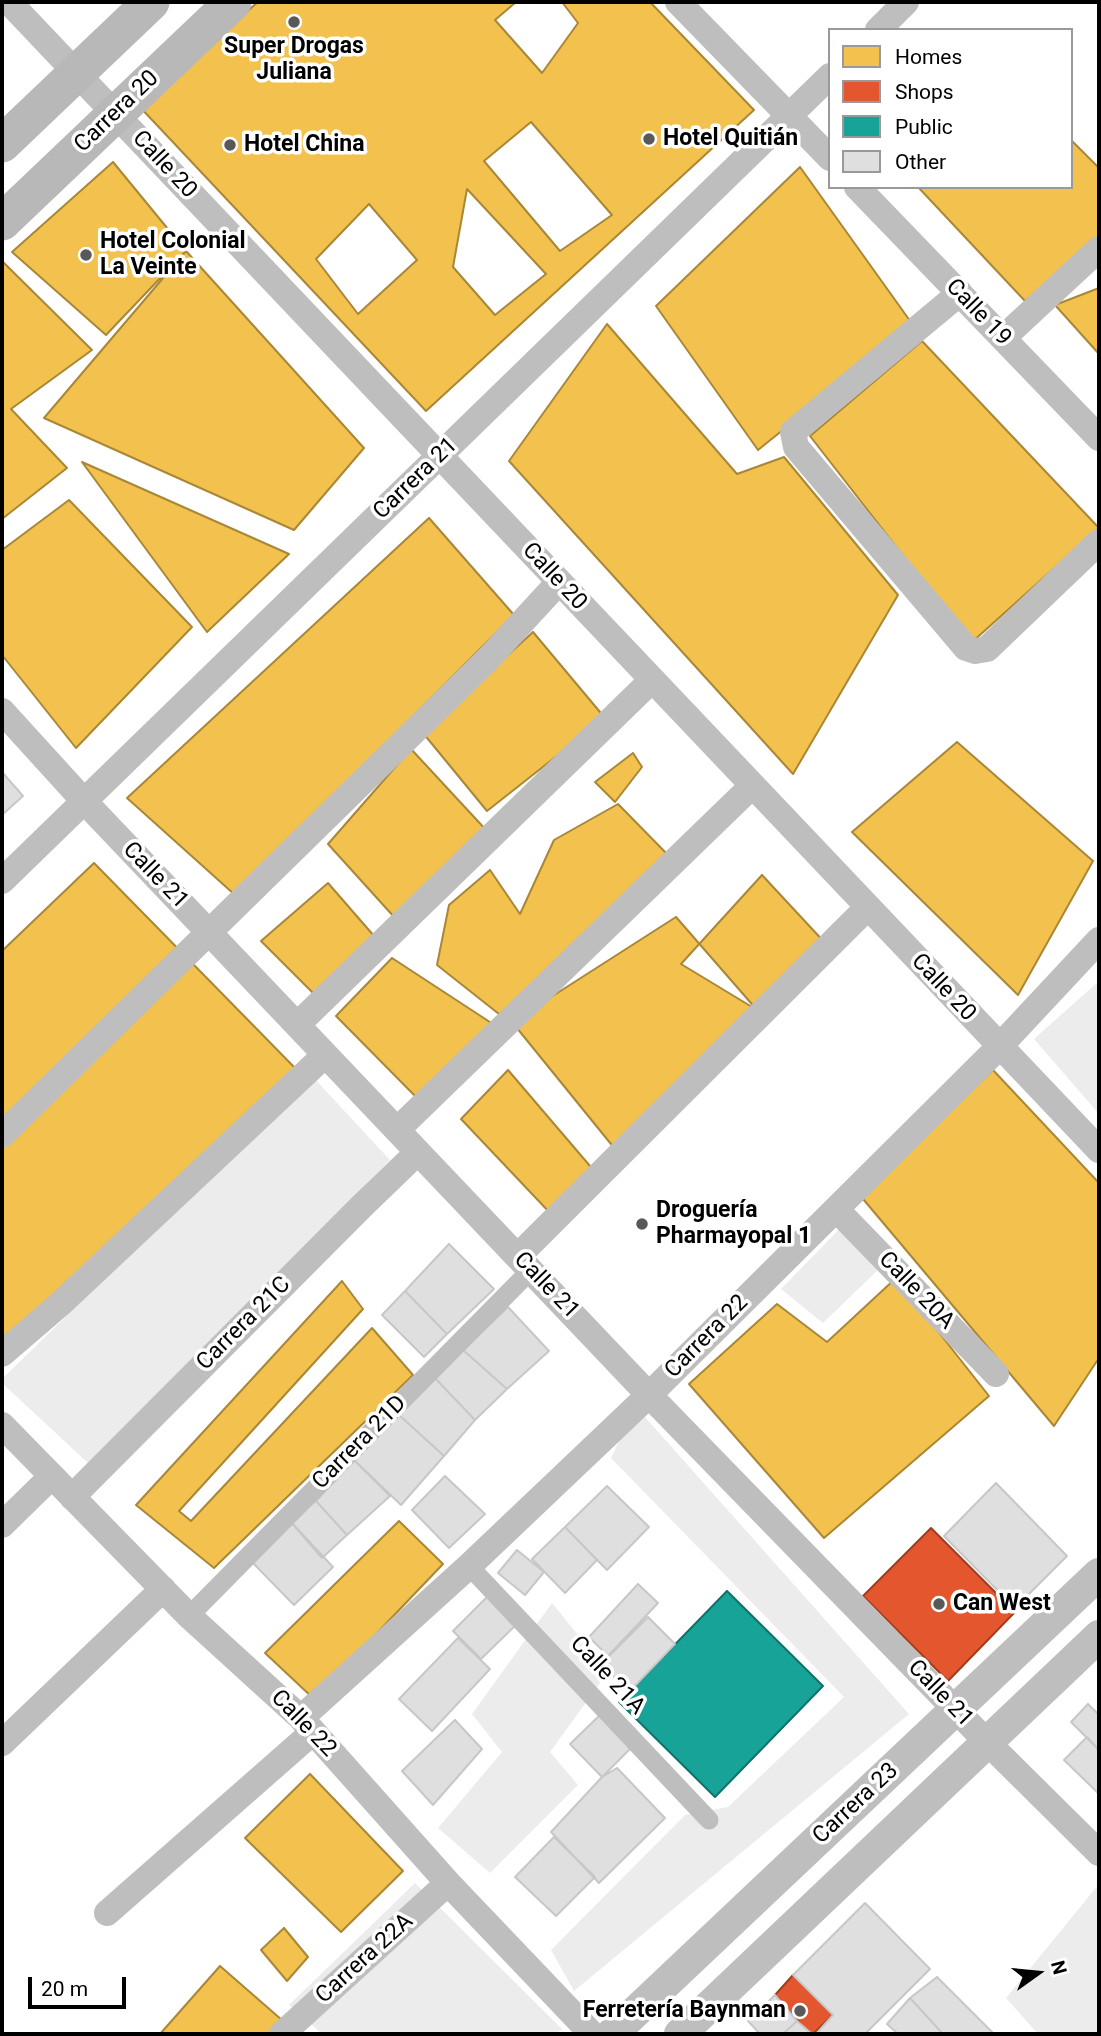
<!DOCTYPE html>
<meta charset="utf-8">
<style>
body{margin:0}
#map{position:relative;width:1101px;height:2036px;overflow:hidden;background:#fff;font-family:Roboto,sans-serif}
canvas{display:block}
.frame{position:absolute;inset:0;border:4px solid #000;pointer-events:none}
.legend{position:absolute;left:828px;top:28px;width:245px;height:161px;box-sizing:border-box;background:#fff;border:2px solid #999;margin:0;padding:9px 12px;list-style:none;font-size:21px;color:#000}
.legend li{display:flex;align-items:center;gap:14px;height:35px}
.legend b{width:35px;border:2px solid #999}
.north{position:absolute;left:1003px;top:1938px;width:70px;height:70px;-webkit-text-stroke:5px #fff;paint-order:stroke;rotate:75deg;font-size:19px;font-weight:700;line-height:28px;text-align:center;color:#000}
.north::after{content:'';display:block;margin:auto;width:24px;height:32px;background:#000;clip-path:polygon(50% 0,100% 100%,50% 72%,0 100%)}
.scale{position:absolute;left:28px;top:1977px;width:98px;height:32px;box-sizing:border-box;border:4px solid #000;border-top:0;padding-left:9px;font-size:21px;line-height:24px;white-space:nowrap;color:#000;-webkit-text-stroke:5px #fff;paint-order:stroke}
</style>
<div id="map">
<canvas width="1101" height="2036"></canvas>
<div class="frame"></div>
<ul class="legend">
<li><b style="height:19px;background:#f2c14e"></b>Homes</li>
<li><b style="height:19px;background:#e4572e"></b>Shops</li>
<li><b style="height:19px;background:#17a398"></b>Public</li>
<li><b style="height:19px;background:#dfdfdf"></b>Other</li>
</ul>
<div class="north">N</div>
<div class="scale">20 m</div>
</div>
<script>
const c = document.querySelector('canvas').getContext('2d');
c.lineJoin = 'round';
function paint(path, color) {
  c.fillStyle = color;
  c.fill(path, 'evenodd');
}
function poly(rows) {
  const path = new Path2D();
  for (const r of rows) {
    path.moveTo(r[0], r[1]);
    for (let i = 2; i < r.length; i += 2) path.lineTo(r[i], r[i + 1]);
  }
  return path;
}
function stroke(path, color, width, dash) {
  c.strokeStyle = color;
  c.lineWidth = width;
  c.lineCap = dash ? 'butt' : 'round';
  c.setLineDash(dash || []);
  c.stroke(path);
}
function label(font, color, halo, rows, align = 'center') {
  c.font = font + ' Roboto,sans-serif';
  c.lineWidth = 7;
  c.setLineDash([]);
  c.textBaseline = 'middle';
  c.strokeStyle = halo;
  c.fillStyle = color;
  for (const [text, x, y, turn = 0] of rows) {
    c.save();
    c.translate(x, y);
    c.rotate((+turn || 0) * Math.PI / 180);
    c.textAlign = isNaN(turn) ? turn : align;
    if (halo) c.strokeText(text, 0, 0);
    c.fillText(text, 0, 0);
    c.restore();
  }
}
const green = poly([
 [1099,981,1099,1114,1034,1039],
 [312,1076,390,1160,89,1464,2,1383,2,1379],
 [852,1216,883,1265,823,1323,781,1289],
 [636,1407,909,1714,574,1991,551,1950,685,1815,728,1807,844,1697,611,1458],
 [552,1603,608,1672,550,1752,578,1785,490,1873,438,1828,502,1752,472,1714],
 [415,1883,562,2029,557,2034,322,2034,289,2005],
 [1099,1884,1099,2034,1038,2034,1006,1998]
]);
const homes = poly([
 [258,2,650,2,754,110,426,411,138,105,258,2],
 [516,2,562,2,578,23,542,73,495,20,516,2],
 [531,122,612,215,560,251,484,161,531,122],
 [1071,140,1099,168,1099,243,1025,301,918,187,1071,187,1071,140],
 [113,162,186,251,106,335,12,252,113,162],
 [800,167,913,325,758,450,656,306,800,167],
 [467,189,546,274,495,315,453,267,467,189],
 [369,204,417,260,358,314,316,259,369,204],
 [186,251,364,448,294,530,44,418,186,251],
 [2,261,92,350,11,409,67,468,2,519,2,261],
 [1099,288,1099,354,1055,305,1099,288],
 [607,324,737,474,784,457,898,595,793,774,509,461,607,324],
 [922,341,1099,528,971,643,810,436,922,341],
 [82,462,289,554,207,632,82,462],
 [69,500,192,627,76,748,2,655,2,550,69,500],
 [429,518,514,615,235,895,127,798,429,518],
 [533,632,605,718,487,811,423,733,533,632],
 [957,742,1093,861,1018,995,852,832,957,742],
 [411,749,487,831,395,918,328,844,411,749],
 [633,753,642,767,615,802,595,782,633,753],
 [618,804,671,858,504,1018,437,965,449,905,490,870,520,914,554,840,618,804],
 [94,863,296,1069,2,1347,2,951,94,863],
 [762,875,827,945,757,1010,681,964,762,875],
 [328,883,381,944,319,999,261,941,328,883],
 [676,917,757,1010,615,1149,512,1022,676,917],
 [392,958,499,1028,421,1102,336,1016,392,958],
 [508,1070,596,1173,551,1214,461,1119,508,1070],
 [993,1070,1099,1183,1099,1358,1054,1426,858,1193,993,1070],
 [896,1278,989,1396,824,1538,689,1384,777,1304,827,1342,896,1278],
 [342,1281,363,1309,179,1511,191,1521,372,1328,413,1375,214,1568,136,1505,342,1281],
 [399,1521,443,1564,314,1699,265,1653,399,1521],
 [310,1774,403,1871,341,1932,245,1838,310,1774],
 [284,1928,308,1957,287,1981,261,1950,284,1928],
 [220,1966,298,2034,160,2034,220,1966]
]);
const shops = poly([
 [931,1528,1015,1612,948,1681,863,1596,931,1528],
 [793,1975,833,2015,813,2034,809,2034,775,1995,793,1975]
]);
const public = poly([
 [727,1591,823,1686,715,1797,619,1702,727,1591]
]);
const building = poly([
 [2,772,23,796,2,815,2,772],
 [449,1244,494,1289,447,1334,405,1291,449,1244],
 [405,1291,447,1334,424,1357,382,1315,405,1291],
 [508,1307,549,1351,507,1389,463,1350,508,1307],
 [463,1350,507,1389,475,1420,434,1377,463,1350],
 [434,1377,475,1420,444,1456,398,1414,434,1377],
 [398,1414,444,1456,401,1505,354,1460,398,1414],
 [354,1460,390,1496,347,1535,316,1501,354,1460],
 [445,1476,485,1514,449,1548,412,1510,445,1476],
 [996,1483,1067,1556,1015,1608,944,1536,996,1483],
 [607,1486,649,1527,607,1570,565,1527,607,1486],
 [316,1501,347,1535,322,1558,290,1521,316,1501],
 [290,1521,333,1567,294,1605,250,1560,290,1521],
 [565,1527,597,1560,565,1593,532,1559,565,1527],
 [517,1550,544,1572,525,1595,498,1573,517,1550],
 [638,1584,658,1603,608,1656,589,1637,638,1584],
 [491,1593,519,1622,481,1659,453,1631,491,1593],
 [648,1617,675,1644,629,1692,601,1664,648,1617],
 [458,1638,490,1669,432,1731,399,1699,458,1638],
 [1088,1704,1099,1715,1099,1750,1071,1722,1088,1704],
 [600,1715,632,1747,602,1777,570,1744,600,1715],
 [455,1720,482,1749,433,1805,402,1771,455,1720],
 [1087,1737,1099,1750,1099,1794,1064,1760,1087,1737],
 [617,1768,665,1818,599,1883,551,1832,602,1777,617,1768],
 [554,1837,595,1877,556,1916,515,1877,554,1837],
 [865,1903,930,1969,865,2034,816,2034,833,2015,793,1975,865,1903],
 [937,1977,992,2032,990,2034,943,2034,910,1998,937,1977],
 [775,1995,797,2021,783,2034,760,2034,748,2021,775,1995],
 [910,1998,943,2034,898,2034,887,2024,910,1998],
 [797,2021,812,2034,783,2034,797,2021]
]);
const pedestrian = poly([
 [469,1566,709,1820],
 [189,1616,531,1270]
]);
const minor = poly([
 [9,2,1099,1150],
 [678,2,830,158],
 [878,30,906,2],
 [857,187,1099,438],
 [960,293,793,432,796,447,966,648,975,651,987,649,1099,542],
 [1003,338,1099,249],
 [2,711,84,801,649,1395,987,1742,1099,1853],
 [2,881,830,76],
 [297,1025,652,680],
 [397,1130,752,786],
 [2,1135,489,658,559,582],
 [836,1209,996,1374],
 [518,1256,867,908],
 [2,1354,59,1305,325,1055],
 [2,1425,189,1616,301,1718,448,1883,592,2034],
 [72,1497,363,1205,418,1152],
 [2,1525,52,1476],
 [301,1718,469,1566,649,1395,999,1047,1099,940],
 [2,1743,163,1589],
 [107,1913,313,1732],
 [282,2034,448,1883]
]);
const tertiary = poly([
 [612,2034,1099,1574],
 [680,2034,1099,1636]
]);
const secondary = poly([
 [2,144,151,2],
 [2,222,233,2]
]);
const markers = [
 [294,22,7,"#595959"],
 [649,139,7,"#595959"],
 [230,145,7,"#595959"],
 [86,255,7,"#595959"],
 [642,1224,7,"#595959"],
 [939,1604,7,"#595959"],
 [800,2011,7,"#595959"]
];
const poiNames = [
 ["Super Drogas",294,47,"center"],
 ["Juliana",294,73,"center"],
 ["Hotel Quitián",663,139],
 ["Hotel China",244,145],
 ["Hotel Colonial",100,242],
 ["La Veinte",100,268],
 ["Droguería",656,1211],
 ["Pharmayopal 1",656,1237],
 ["Can West",953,1604],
 ["Ferretería Baynman",786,2011,"right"]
];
const streetNames = [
 ["Carrera 20",117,112,-44],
 ["Calle 20",164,165,47],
 ["Calle 19",978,313,46],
 ["Carrera 21",416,479,-44],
 ["Calle 20",554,577,47],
 ["Calle 21",155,876,46],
 ["Calle 20",943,988,47],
 ["Calle 21",546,1286,46],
 ["Calle 20A",916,1291,46],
 ["Carrera 21C",244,1324,-45],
 ["Carrera 22",707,1337,-45],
 ["Carrera 21D",360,1443,-45],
 ["Calle 21A",607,1676,47],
 ["Calle 21",940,1694,46],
 ["Calle 22",303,1724,46],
 ["Carrera 23",856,1804,-43],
 ["Carrera 22A",365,1959,-42]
];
paint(green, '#ececec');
paint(homes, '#f2c14e');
stroke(homes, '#a98737', 2);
paint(shops, '#e4572e');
stroke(shops, '#a03d20', 2);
paint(public, '#17a398');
stroke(public, '#10726a', 2);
paint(building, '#dfdfdf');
stroke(building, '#c7c7c7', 2);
stroke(pedestrian, '#bebebe', 19);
stroke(minor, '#bebebe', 26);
stroke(tertiary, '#bebebe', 32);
stroke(secondary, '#b8b8b8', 37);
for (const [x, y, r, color] of markers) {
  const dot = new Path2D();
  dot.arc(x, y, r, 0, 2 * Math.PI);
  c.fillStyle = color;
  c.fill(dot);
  stroke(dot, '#fff', 2.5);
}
label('bold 23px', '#000', '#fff', poiNames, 'left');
label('23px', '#000', '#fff', streetNames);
</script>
